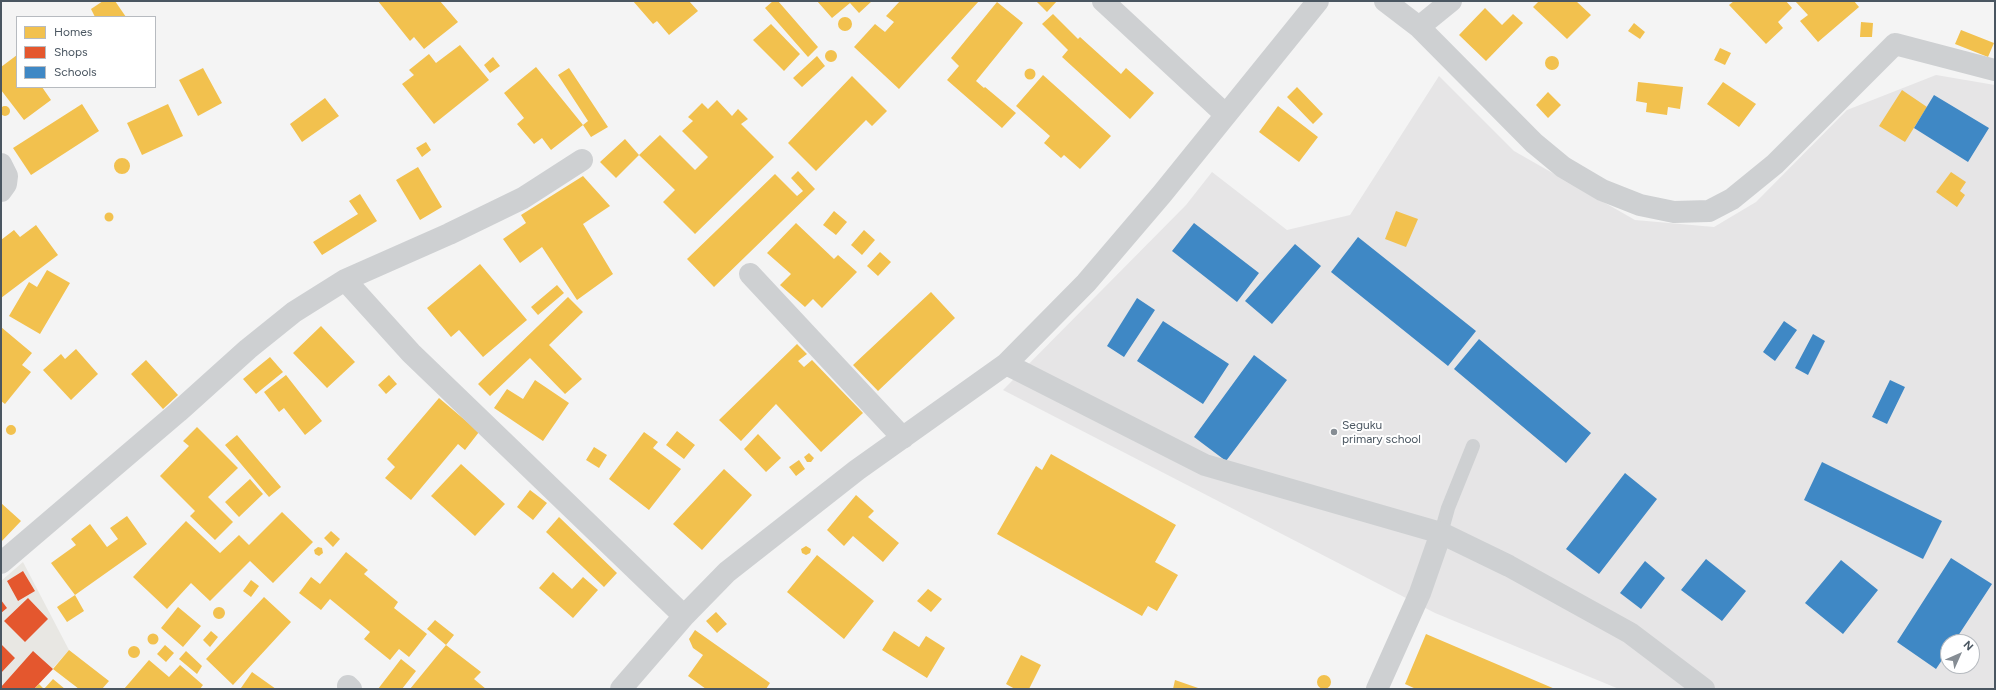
<!DOCTYPE html>
<style>
body{margin:0}
#map{position:relative;width:1996px;height:690px;overflow:hidden;background:#f4f4f4;font-family:Figtree,sans-serif}
canvas{display:block}
.frame{position:absolute;inset:0;border:2px solid #4a5661;pointer-events:none}
.legend{position:absolute;left:16px;top:16px;width:140px;height:72px;box-sizing:border-box;background:#fff;border:1px solid #b7bbc0;margin:0;padding:5px 7px;list-style:none;font-size:12px;color:#4a5661}
.legend li{display:flex;align-items:center;gap:8px;height:20px}
.legend b{width:20px;border:1px solid #b7bbc0}
.north{position:absolute;left:1940px;top:634px;width:40px;height:40px;box-sizing:border-box;background:#fff;border:1px solid #b7bbc0;border-radius:50%;rotate:45deg;font-size:11px;font-weight:700;line-height:16px;text-align:center;color:#4a5661}
.north::after{content:'';display:block;margin:auto;width:14px;height:18px;background:#868d94;clip-path:polygon(50% 0,100% 100%,50% 72%,0 100%)}
</style>
<div id="map">
<canvas width="1996" height="690"></canvas>
<div class="frame"></div>
<ul class="legend">
<li><b style="height:11px;background:#f2c14e"></b>Homes</li>
<li><b style="height:11px;background:#e4572e"></b>Shops</li>
<li><b style="height:11px;background:#3f88c5"></b>Schools</li>
</ul>
<div class="north">N</div>
</div>
<script>
const c = document.querySelector('canvas').getContext('2d');
c.lineJoin = 'round';
function paint(path, color) {
  c.fillStyle = color;
  c.fill(path, 'evenodd');
}
function poly(rows) {
  const path = new Path2D();
  for (const r of rows) {
    if (r.length === 3) {
      path.moveTo(r[0] + r[2], r[1]);
      path.arc(r[0], r[1], r[2], 0, 2 * Math.PI);
      continue;
    }
    path.moveTo(r[0], r[1]);
    for (let i = 2; i < r.length; i += 2) path.lineTo(r[i], r[i + 1]);
  }
  return path;
}
function stroke(path, color, width, dash) {
  c.strokeStyle = color;
  c.lineWidth = width;
  c.lineCap = dash ? 'butt' : 'round';
  c.setLineDash(dash || []);
  c.stroke(path);
}
function label(font, color, halo, rows, align = 'center') {
  c.font = font + ' Figtree,sans-serif';
  c.lineWidth = 4;
  c.setLineDash([]);
  c.textBaseline = 'middle';
  c.strokeStyle = halo;
  c.fillStyle = color;
  for (const [text, x, y, turn = 0] of rows) {
    c.save();
    c.translate(x, y);
    c.rotate((+turn || 0) * Math.PI / 180);
    c.textAlign = isNaN(turn) ? turn : align;
    if (halo) c.strokeText(text, 0, 0);
    c.fillText(text, 0, 0);
    c.restore();
  }
}
const commercial = poly([
 [23,562,69,650,34,689,1,689,1,581]
]);
const education = poly([
 [1936,75,1995,85,1995,689,1619,689,1435,613,1003,390,1186,205,1212,172,1287,230,1350,215,1439,76,1514,151,1635,220,1714,227,1756,202,1847,110],
 [1948,642,1972,642,1972,666,1948,666]
]);
const homes = poly([
 [103,1,115,1,126,17,95,17,91,9],
 [378,1,440,1,458,22,424,49,414,37,410,41],
 [633,1,689,1,698,11,669,35,657,21,653,24],
 [773,1,778,1,818,47,808,57,765,8],
 [817,1,872,1,859,13,850,3,832,18],
 [900,1,979,1,899,89,854,47,875,24,885,32,894,22,886,16],
 [1036,1,1057,1,1047,12],
 [1539,1,1576,1,1591,15,1567,39,1533,7],
 [1734,1,1786,1,1792,8,1778,22,1783,28,1766,44,1729,5],
 [1795,1,1854,1,1859,7,1818,42,1800,21,1808,15],
 [997,2,1023,23,976,81,984,88,985,87,1016,113,1002,128,947,80,959,66,951,58],
 [1485,8,1502,25,1513,14,1523,23,1486,61,1459,35],
 [1053,14,1078,39,1080,37,1121,74,1126,68,1154,93,1130,119,1062,57,1068,50,1042,24],
 [845,24,7],
 [1861,22,1873,23,1872,37,1860,37],
 [1634,23,1645,32,1640,39,1628,31],
 [771,24,800,54,784,71,753,40],
 [1961,30,1994,43,1988,57,1955,44],
 [460,45,489,80,434,124,402,84,414,75,409,70,429,54,436,63],
 [1720,48,1731,53,1725,65,1714,60],
 [831,56,6],
 [17,55,17,87,42,87,51,100,24,120,1,90,1,67],
 [1552,63,7],
 [817,56,825,66,802,87,793,78],
 [493,57,500,66,490,73,484,65],
 [536,67,583,125,551,150,542,138,534,144,517,124,524,118,504,93],
 [203,68,222,103,198,116,179,80],
 [569,68,608,127,591,137,583,125,588,121,558,75],
 [1030,74,5.5],
 [1043,75,1111,136,1080,169,1064,155,1061,158,1044,143,1050,136,1016,106],
 [852,76,887,111,872,126,866,120,816,171,788,143],
 [1638,82,1683,87,1680,109,1668,107,1667,115,1646,112,1647,103,1636,101],
 [1723,82,1756,104,1739,127,1707,104],
 [1297,87,1323,114,1313,124,1287,97],
 [1902,90,1927,107,1905,142,1879,126],
 [1548,92,1561,105,1548,118,1536,105],
 [325,98,339,116,302,142,290,124],
 [717,100,732,116,738,109,748,119,741,124,774,157,695,234,663,202,675,190,639,155,660,135,695,170,708,157,682,131,693,121,688,117,702,103,708,109],
 [82,104,99,131,31,175,13,148],
 [168,104,183,136,142,155,127,123],
 [1278,106,1318,137,1299,162,1259,132],
 [5,111,5],
 [625,139,639,155,616,178,600,162],
 [426,142,431,150,422,157,416,148],
 [122,166,8],
 [418,167,442,207,420,220,396,180],
 [798,171,815,189,714,287,687,259,775,174,797,196,803,191,791,178],
 [1951,172,1966,182,1960,191,1965,195,1957,207,1936,192],
 [583,176,610,206,583,224,613,274,577,300,542,247,520,263,503,239,526,223,521,215],
 [360,194,377,221,322,255,313,242,358,214,349,201],
 [834,211,847,222,836,235,823,225],
 [1396,211,1418,219,1406,247,1385,239],
 [109,217,4.5],
 [796,223,834,259,838,255,857,272,822,308,813,299,805,307,780,285,791,274,767,253],
 [36,225,58,255,1,298,1,240,14,230,20,237],
 [864,230,875,240,862,255,851,245],
 [880,252,891,262,878,276,867,266],
 [480,264,527,320,483,357,459,330,451,337,427,308],
 [47,270,70,283,40,334,9,316,29,282,37,287],
 [557,285,564,293,538,315,531,307],
 [931,292,955,318,878,391,853,365],
 [568,297,583,312,549,345,582,379,565,394,530,358,490,396,478,384],
 [321,326,355,362,327,388,293,353],
 [1,327,32,353,22,365,31,372,5,404,1,401],
 [797,344,807,354,798,361,804,367,812,360,863,413,821,452,776,404,741,441,719,420],
 [76,349,98,374,71,400,43,370,61,354,65,359],
 [270,357,283,372,256,394,243,379],
 [146,360,178,395,163,409,131,374],
 [286,375,322,421,305,435,284,408,279,412,264,392],
 [389,375,397,384,386,394,378,385],
 [535,380,569,403,543,441,494,408,507,389,523,399],
 [439,398,479,432,465,450,458,444,411,500,385,478,395,467,387,459],
 [11,430,5],
 [197,427,238,468,208,497,233,522,215,540,190,516,195,511,160,476,189,446,183,441],
 [677,431,695,445,684,459,666,445],
 [644,432,658,442,653,448,681,469,649,510,609,479],
 [758,434,781,458,766,472,744,449],
 [237,435,281,487,269,497,225,445],
 [594,447,607,455,599,468,586,460],
 [809,453,814,458,811,462,807,462,804,457],
 [1051,454,1176,525,1155,562,1178,575,1157,611,1148,606,1142,616,997,534,1036,466,1042,470],
 [799,460,805,469,796,476,789,467],
 [461,464,505,504,475,536,431,496],
 [724,469,752,495,702,550,673,524],
 [250,479,263,494,239,517,225,502],
 [530,490,547,503,533,520,517,507],
 [856,495,874,511,868,517,899,543,883,562,853,536,844,546,827,530],
 [1,503,21,521,1,542],
 [282,512,313,542,273,583,250,561,210,601,191,583,167,609,133,577,186,521,220,553,239,535,249,545],
 [127,516,147,544,75,595,51,563,76,545,71,539,90,524,107,547,118,539,110,528],
 [559,517,617,573,604,587,546,532],
 [331,531,340,539,333,547,324,538],
 [806,546,811,549,810,553,806,555,802,553,801,549],
 [318,547,322,548,323,553,319,556,315,554,314,550],
 [346,552,368,570,364,574,398,602,394,608,427,634,409,657,399,649,390,660,364,639,370,632,330,599,321,610,299,593,311,577,320,584],
 [817,555,874,601,844,639,787,592],
 [553,572,572,589,583,577,598,590,573,618,539,588],
 [251,580,259,586,251,597,243,591],
 [928,589,942,599,931,612,917,601],
 [75,595,84,611,67,622,57,607],
 [264,597,291,622,233,685,206,659],
 [219,613,6],
 [178,607,201,626,183,647,161,628],
 [716,612,727,624,717,633,706,621],
 [435,620,454,635,446,645,427,629],
 [695,630,770,683,766,689,706,689,688,676,703,655,693,648,689,639],
 [211,631,218,637,210,647,203,640],
 [894,631,919,647,926,636,945,648,927,678,882,650],
 [153,639,5.5],
 [1426,634,1555,689,1416,689,1405,684],
 [165,645,174,653,166,662,157,654],
 [446,645,481,672,474,679,486,689,410,689],
 [134,652,6],
 [69,650,109,681,102,689,79,689,53,669],
 [186,651,202,666,197,674,179,659],
 [1021,655,1041,665,1029,689,1015,689,1006,684],
 [401,659,416,671,402,689,378,689],
 [149,660,169,677,180,665,203,685,200,689,124,689],
 [252,672,276,689,243,689,241,688],
 [1324,682,7],
 [53,679,65,689,34,689,39,684,44,689],
 [1175,680,1201,689,1173,689]
]);
const shops = poly([
 [23,571,35,591,18,601,7,581],
 [28,598,48,619,25,642,4,621],
 [1,600,7,608,1,613],
 [1,644,15,658,1,673],
 [33,651,53,669,34,689,1,689,1,687]
]);
const schools = poly([
 [1934,95,1989,128,1968,162,1914,128],
 [1194,223,1259,273,1237,302,1172,251],
 [1358,237,1476,331,1448,366,1331,272],
 [1295,244,1321,266,1272,324,1245,301],
 [1137,298,1155,310,1124,357,1107,346],
 [1163,321,1229,364,1203,404,1137,361],
 [1784,321,1797,330,1775,361,1763,352],
 [1813,334,1825,341,1808,375,1795,368],
 [1479,339,1591,433,1566,463,1454,369],
 [1254,355,1287,380,1226,461,1194,437],
 [1890,380,1905,387,1887,424,1872,417],
 [1822,462,1942,521,1923,559,1804,500],
 [1625,473,1657,499,1599,574,1566,549],
 [1951,558,1992,584,1954,642,1948,642,1948,651,1936,669,1897,642],
 [1706,559,1746,591,1722,621,1681,590],
 [1841,560,1878,590,1843,634,1805,603],
 [1645,561,1665,578,1641,609,1620,593]
]);
const service = poly([
 [1441,533,1448,508,1473,446]
]);
const minor = poly([
 [1103,1,1226,115],
 [1385,1,1419,27,1534,143,1563,167,1602,190,1640,205,1674,212,1709,211,1732,199,1775,164,1895,44,1995,70],
 [1419,27,1451,1],
 [1,164,7,176,6,184,1,191],
 [750,274,903,438],
 [345,280,411,353,684,616],
 [1006,364,1205,465,1441,533,1509,566,1630,633,1704,689],
 [1,563,178,412,248,349,294,312,345,280,449,234,523,198,582,160],
 [348,686,351,689],
 [621,689,684,616,727,572,857,470,1006,364,1086,283,1162,194,1318,1],
 [1377,689,1420,593,1441,533]
]);
const markers = [
 [1334,432,4,"#868d94"]
];
const poiNames = [
 ["Seguku",1342,425],
 ["primary school",1342,439]
];
paint(commercial, '#e8e7e3');
paint(education, '#e6e5e6');
paint(homes, '#f2c14e');
paint(shops, '#e4572e');
paint(schools, '#3f88c5');
stroke(service, '#ced0d2', 14);
stroke(minor, '#ced0d2', 22);
for (const [x, y, r, color] of markers) {
  const dot = new Path2D();
  dot.arc(x, y, r, 0, 2 * Math.PI);
  c.fillStyle = color;
  c.fill(dot);
  stroke(dot, '#fff', 1.5);
}
label('12px', '#4a5661', '#fff', poiNames, 'left');
</script>
